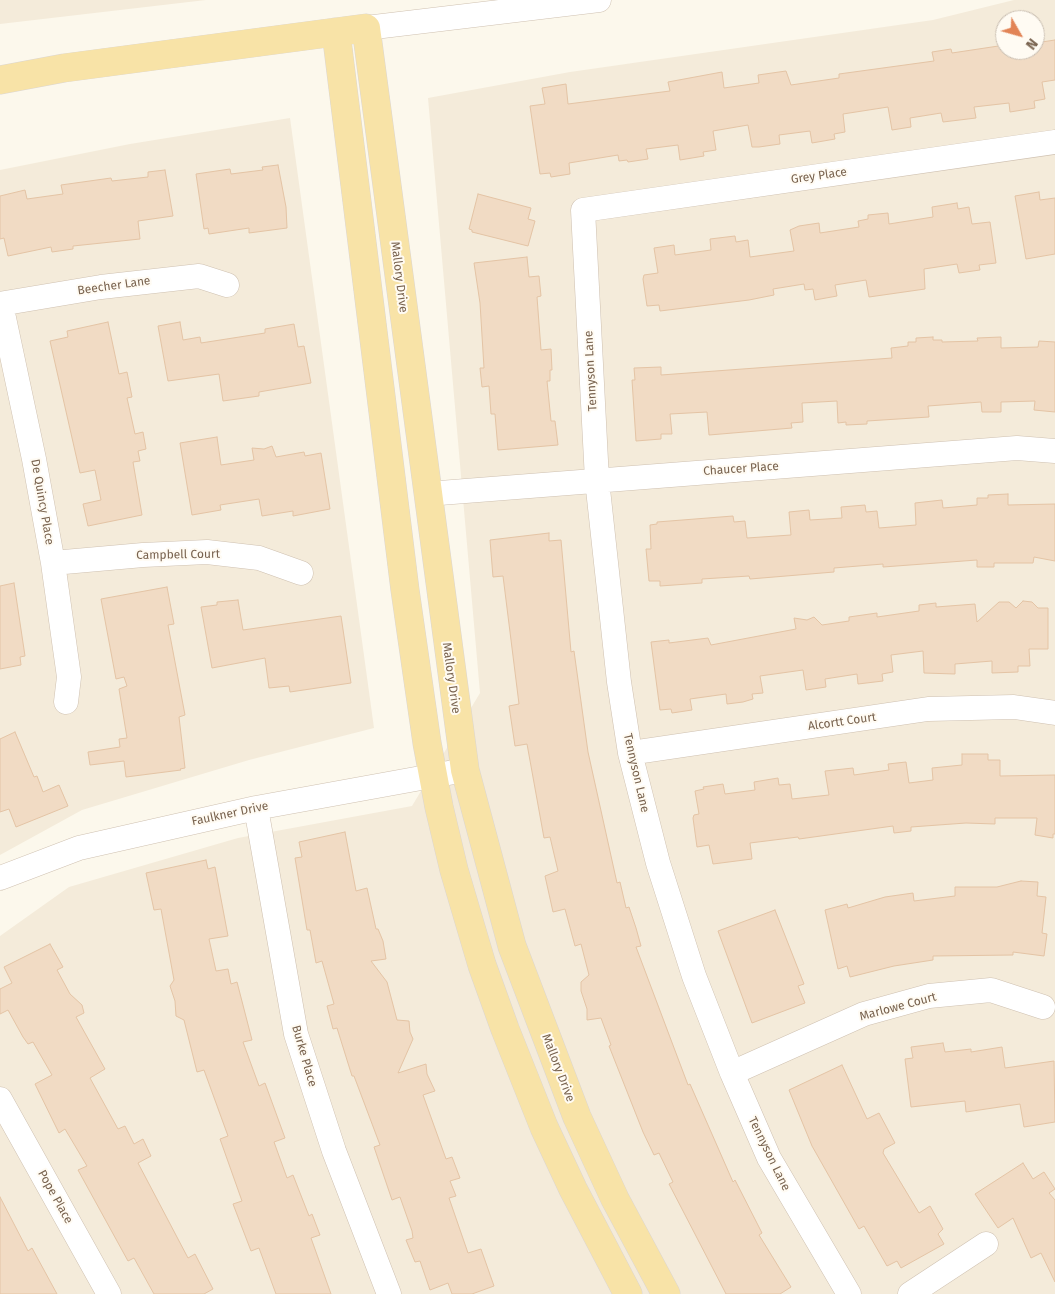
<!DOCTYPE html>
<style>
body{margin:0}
#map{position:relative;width:1055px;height:1294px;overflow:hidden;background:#fcf8ec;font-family:"Fira Sans",sans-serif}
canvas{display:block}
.north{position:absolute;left:995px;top:10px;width:50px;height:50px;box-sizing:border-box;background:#fffbf3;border:1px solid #c9beb1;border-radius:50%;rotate:128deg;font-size:14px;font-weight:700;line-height:20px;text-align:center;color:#78624e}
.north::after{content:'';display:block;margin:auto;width:18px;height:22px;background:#e28456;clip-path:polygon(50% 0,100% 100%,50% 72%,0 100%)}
</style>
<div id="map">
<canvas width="1055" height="1294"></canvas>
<div class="north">N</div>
</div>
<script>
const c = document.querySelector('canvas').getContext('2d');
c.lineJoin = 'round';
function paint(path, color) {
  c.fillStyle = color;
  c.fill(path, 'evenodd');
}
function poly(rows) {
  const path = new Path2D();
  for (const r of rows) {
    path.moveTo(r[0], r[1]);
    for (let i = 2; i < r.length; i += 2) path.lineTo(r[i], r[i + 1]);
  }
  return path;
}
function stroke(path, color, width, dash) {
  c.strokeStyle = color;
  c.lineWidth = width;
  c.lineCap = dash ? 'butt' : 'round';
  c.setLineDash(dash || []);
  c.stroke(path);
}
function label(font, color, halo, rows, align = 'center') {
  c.font = font + ' "Fira Sans",sans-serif';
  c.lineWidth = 4;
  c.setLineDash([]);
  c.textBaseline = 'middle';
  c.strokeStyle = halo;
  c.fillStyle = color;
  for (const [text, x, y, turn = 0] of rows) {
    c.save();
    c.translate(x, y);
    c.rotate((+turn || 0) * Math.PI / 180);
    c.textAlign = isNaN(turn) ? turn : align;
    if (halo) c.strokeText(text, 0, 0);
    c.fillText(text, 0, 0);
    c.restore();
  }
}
const residential = poly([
 [0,0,206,0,0,24],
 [1014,0,1055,0,1055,1294,0,1294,0,936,69,887,238,838,412,806,480,693,428,98,570,72,933,20],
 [1005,20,1035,20,1035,50,1005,50],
 [290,118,374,728,249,760,82,810,0,855,0,170,130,144]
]);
const building = poly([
 [1055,40,1055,80,1042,82,1045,99,1034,101,1035,108,1010,112,1009,103,974,107,976,118,943,122,941,113,910,118,911,127,892,130,888,107,843,114,845,132,834,134,835,139,812,143,810,131,779,135,780,144,759,147,752,147,748,125,713,131,716,150,703,152,704,156,680,160,678,145,646,149,648,159,628,162,627,160,619,161,618,155,569,163,570,174,551,177,550,173,540,174,530,106,545,104,542,88,566,84,568,104,670,91,668,82,722,72,724,88,759,83,758,75,786,71,791,85,839,78,839,74,934,61,932,52,951,49,952,53,1005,45,1005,50,1035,50,1035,43,1055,40],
 [278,165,286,207,287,228,249,233,249,228,209,234,208,228,204,229,196,174,230,169,231,174,263,170,262,167,278,165],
 [165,170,173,216,138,221,140,239,73,246,73,249,52,252,51,247,8,256,4,238,0,239,0,196,25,190,27,199,63,194,61,185,111,178,112,181,148,177,148,172,165,170],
 [1039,192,1040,200,1055,198,1055,254,1026,259,1015,196,1039,192],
 [478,194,531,208,528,219,535,221,528,246,472,232,472,230,469,229,478,194],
 [957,203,958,209,969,207,972,224,990,222,996,263,979,265,980,270,959,273,957,264,924,269,925,289,869,297,866,280,835,285,837,296,815,300,813,289,805,290,804,284,773,289,774,295,749,300,660,311,659,305,647,306,643,279,644,275,658,273,654,248,674,245,675,255,711,250,710,239,735,236,736,242,748,240,750,257,794,251,790,230,799,226,819,223,820,233,859,227,858,221,868,219,868,215,888,213,889,224,933,217,932,207,957,203],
 [527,257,529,277,539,276,541,296,537,297,541,350,551,349,552,370,550,370,550,381,547,381,551,421,555,421,558,445,498,450,495,414,491,414,489,386,482,387,480,368,484,368,480,303,474,263,527,257],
 [108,322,119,374,127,372,132,397,127,398,135,434,143,432,146,449,138,451,140,461,133,462,142,515,88,526,83,504,101,500,95,470,80,473,50,341,68,337,67,331,108,322],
 [180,322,183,340,200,337,201,343,265,333,265,329,294,324,298,347,304,346,311,383,259,392,259,396,223,401,219,374,168,381,158,326,180,322],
 [933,337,933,340,942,340,942,342,978,341,977,338,1001,337,1001,348,1038,347,1039,341,1055,342,1055,412,1034,410,1035,401,1001,402,1001,412,982,412,981,402,928,406,929,417,867,421,867,424,846,425,846,422,838,423,837,401,802,403,803,422,791,423,792,428,709,435,707,412,670,414,672,434,661,434,661,439,636,441,632,380,635,380,634,368,661,367,661,375,892,358,891,348,908,346,908,342,916,342,916,338,933,337],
 [217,437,221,465,254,460,252,448,264,449,272,446,276,457,304,452,305,456,321,453,330,509,293,516,293,511,262,516,259,499,220,505,221,510,192,515,180,443,217,437],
 [1008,494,1008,505,1055,504,1055,561,1034,557,1033,563,994,563,994,567,977,567,977,560,883,567,883,564,834,568,834,572,750,579,749,576,702,579,702,583,660,586,660,581,649,581,646,549,651,549,650,525,657,524,657,522,733,516,734,522,745,521,747,538,791,535,789,512,809,510,810,520,842,518,841,507,865,505,866,512,877,511,879,528,916,525,915,503,942,500,943,508,977,505,977,498,988,498,988,495,1008,494],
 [549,533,549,541,561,540,571,652,574,651,588,752,617,883,620,882,626,908,629,907,636,928,641,946,636,947,688,1085,690,1084,733,1182,735,1180,762,1233,759,1235,791,1287,780,1294,726,1294,724,1290,669,1184,673,1182,659,1153,654,1155,643,1132,609,1046,611,1045,601,1018,587,1020,587,1009,581,991,581,982,589,975,581,944,575,946,565,909,553,912,545,876,558,871,550,837,544,838,527,744,515,746,509,706,519,704,503,576,493,577,490,540,549,533],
 [14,583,25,656,20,657,21,665,0,669,0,586,14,583],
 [167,587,174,624,168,625,185,715,179,717,185,768,180,769,181,770,126,777,124,761,90,765,88,752,120,747,119,739,127,738,119,689,127,686,124,677,116,679,101,599,167,587],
 [238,600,243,630,341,616,351,683,290,692,289,686,269,688,265,658,212,668,201,607,217,605,217,602,238,600],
 [1023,601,1032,602,1038,608,1048,608,1048,649,1029,649,1030,666,1018,666,1018,672,992,673,992,661,955,664,955,674,924,673,923,651,891,655,893,672,882,674,883,681,858,684,857,674,825,679,826,687,806,690,803,670,760,676,763,693,752,694,753,699,743,702,727,704,726,694,690,699,692,710,672,713,671,709,660,710,651,642,669,640,669,643,708,638,711,645,796,629,794,618,807,620,814,617,822,625,849,621,849,617,877,613,877,617,919,611,919,605,936,603,936,607,975,604,977,622,999,602,1009,602,1016,608,1023,601],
 [15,732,34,777,37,776,43,792,59,785,68,806,16,827,9,809,0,812,0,739,15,732],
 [962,754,988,754,988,760,1000,760,1000,776,1055,775,1055,834,1053,834,1053,838,1035,835,1037,818,995,818,995,824,966,823,911,827,911,831,894,833,893,826,799,839,798,837,750,843,752,859,713,864,709,845,697,847,693,818,694,815,699,814,695,791,704,789,703,787,723,784,725,794,755,790,754,782,778,778,779,785,790,784,792,799,829,795,825,771,853,768,854,775,889,770,888,764,906,762,909,783,933,780,932,768,962,765,962,754],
 [345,832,356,891,367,888,376,929,378,929,383,941,386,959,371,961,387,982,397,1020,409,1021,410,1032,413,1039,398,1073,426,1064,427,1074,435,1091,423,1095,446,1159,452,1157,460,1178,450,1181,456,1196,449,1198,468,1253,481,1249,494,1286,472,1294,452,1294,448,1283,430,1290,420,1261,415,1262,406,1240,413,1238,412,1231,400,1197,392,1200,374,1147,380,1145,354,1076,352,1076,337,1028,333,1029,327,1006,334,1004,322,961,316,963,310,930,307,930,295,858,302,857,299,842,345,832],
 [206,860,208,869,215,867,228,936,209,939,216,971,228,969,231,984,237,982,252,1040,243,1042,259,1086,265,1083,285,1138,274,1142,287,1178,293,1175,309,1216,312,1214,320,1235,311,1238,331,1294,276,1294,259,1248,251,1251,233,1204,242,1201,220,1139,228,1136,204,1070,197,1072,184,1020,176,1016,175,1001,170,986,174,980,161,909,154,910,146,873,206,860],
 [1021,881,1038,882,1037,896,1046,897,1042,933,1047,934,1044,956,1013,952,1013,955,933,956,933,960,894,966,850,977,847,966,838,969,825,910,847,904,848,908,885,897,913,893,914,901,955,896,955,887,997,887,1021,881],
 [775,910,804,984,798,986,805,1003,752,1023,718,931,775,910],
 [50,944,63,967,57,970,70,994,82,1005,84,1013,76,1017,105,1069,90,1078,118,1129,125,1126,134,1144,143,1139,151,1156,138,1163,188,1258,195,1254,213,1289,204,1294,154,1294,134,1258,128,1261,78,1170,87,1166,65,1129,59,1133,35,1084,52,1075,33,1042,28,1044,23,1037,8,1010,0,1014,0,989,12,983,4,967,50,944],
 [943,1043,945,1052,971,1049,971,1052,1002,1047,1005,1068,1054,1061,1055,1122,1024,1127,1020,1104,966,1112,965,1101,911,1107,905,1059,913,1058,911,1047,943,1043],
 [842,1065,867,1119,879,1113,895,1143,884,1149,883,1153,919,1213,930,1206,943,1229,938,1234,944,1244,901,1268,897,1261,887,1266,864,1226,859,1229,812,1146,789,1090,842,1065],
 [1023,1163,1033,1179,1044,1172,1055,1189,1049,1193,1055,1200,1055,1282,1041,1253,1031,1258,1013,1218,998,1228,975,1194,1023,1163],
 [0,1197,28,1251,32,1248,57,1294,0,1294,0,1197]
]);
const minor = poly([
 [366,28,599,0],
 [0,304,101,287,199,276,227,285],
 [1,304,34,459,53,563,69,677,66,702],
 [427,494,1017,448,1055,451],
 [53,563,143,555,207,552,259,558,301,573],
 [630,753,928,709,1014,707,1055,713],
 [256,808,296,1034,334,1151,389,1294],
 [0,878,79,848,256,808,465,770],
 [732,1073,864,1014,929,996,991,990,1043,1007],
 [0,1099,109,1294],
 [849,1294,769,1158,732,1073,694,976,658,863,630,753,619,682,597,480,583,210,1055,142],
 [910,1294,986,1244]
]);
const major = poly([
 [336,32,405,590,427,743,439,807,454,870,482,965,505,1029,544,1127,573,1189,628,1294],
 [0,80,64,68,366,28,465,770,512,946,577,1117,615,1199,666,1294]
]);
const streetNames = [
 ["Grey Place",819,176,-8],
 ["Mallory Drive",399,277,83],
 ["Beecher Lane",114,286,-8],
 ["Tennyson Lane",591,371,-93],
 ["Chaucer Place",741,469,-4],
 ["De Quincy Place",42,502,80],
 ["Campbell Court",178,555,-1],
 ["Mallory Drive",451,678,82],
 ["Alcortt Court",842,722,-8],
 ["Tennyson Lane",636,773,77],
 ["Faulkner Drive",230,814,-12],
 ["Marlowe Court",898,1007,-15],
 ["Burke Place",304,1056,74],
 ["Mallory Drive",558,1068,69],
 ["Tennyson Lane",769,1154,64],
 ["Pope Place",55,1197,61]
];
paint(residential, '#f4ebda');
paint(building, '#f1dbc4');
stroke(building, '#e4c4a5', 1);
stroke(minor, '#cfc1b1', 25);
stroke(major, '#dcd6d1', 29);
stroke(minor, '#fff', 24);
stroke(major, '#f8e3a7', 28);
label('12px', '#78624e', '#fffbf3', streetNames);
</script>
